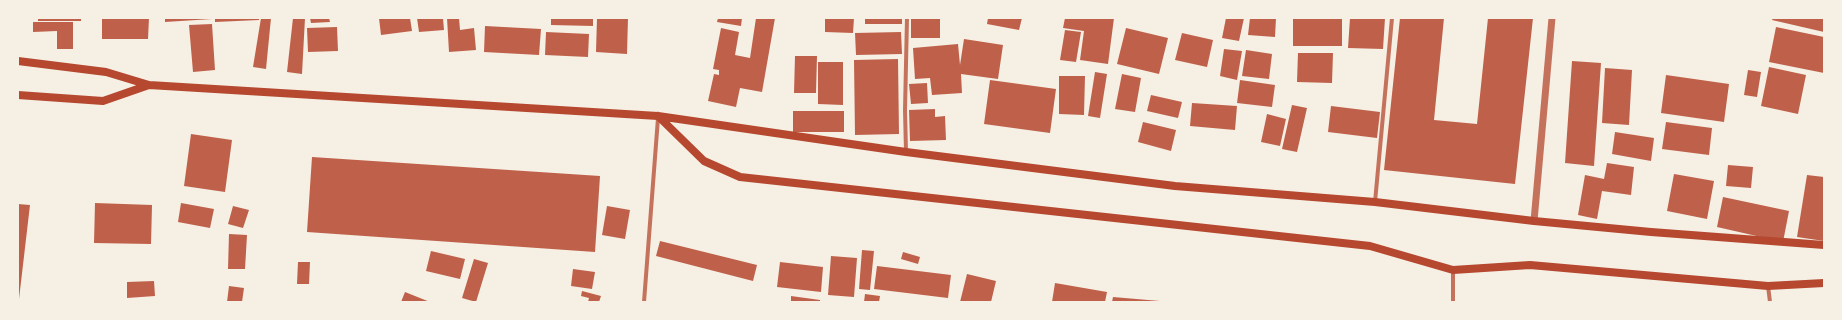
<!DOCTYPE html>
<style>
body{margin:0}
#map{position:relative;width:1842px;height:320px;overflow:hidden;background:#f6efe4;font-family:Poppins,sans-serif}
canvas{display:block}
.frame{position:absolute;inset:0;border:19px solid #f6efe4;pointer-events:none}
</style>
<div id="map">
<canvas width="1842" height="320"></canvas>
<div class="frame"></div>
</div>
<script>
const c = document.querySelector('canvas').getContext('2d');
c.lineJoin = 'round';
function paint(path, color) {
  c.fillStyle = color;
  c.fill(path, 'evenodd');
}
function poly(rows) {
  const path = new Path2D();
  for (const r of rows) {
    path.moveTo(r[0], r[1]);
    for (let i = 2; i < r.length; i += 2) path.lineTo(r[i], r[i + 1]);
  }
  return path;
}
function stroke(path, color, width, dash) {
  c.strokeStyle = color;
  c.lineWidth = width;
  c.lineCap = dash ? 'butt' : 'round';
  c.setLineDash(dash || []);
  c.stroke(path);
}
const building = poly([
 [38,18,81,18,81,21,38,21],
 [102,18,149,18,148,39,102,39],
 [165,18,212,18,212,19,165,22],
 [215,18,259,18,259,20,215,22],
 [261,18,271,18,266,69,253,67],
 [293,18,305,18,302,74,287,72],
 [310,18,329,18,330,22,311,23],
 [379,18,410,18,412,31,381,35],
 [417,18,443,18,444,30,419,32],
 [447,18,459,18,460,30,474,28,476,50,449,52],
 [551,18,593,18,593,26,551,25],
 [597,18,628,18,627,54,596,52],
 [718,18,742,18,741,26,717,22],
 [756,18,775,18,762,92,740,88,736,107,708,101,714,74,719,75,719,70,713,69,721,28,739,32,735,55,750,58],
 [825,18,854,18,853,33,825,32],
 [865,18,902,18,902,24,865,24],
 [911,18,940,18,940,38,911,38],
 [988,18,1022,18,1019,30,987,24],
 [1065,18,1114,18,1108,64,1080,60,1084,31,1063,28],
 [1226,18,1244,18,1239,41,1222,38],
 [1250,18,1276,18,1275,37,1248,35],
 [1293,18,1342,18,1342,46,1293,46],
 [1350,18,1385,18,1383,49,1348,48],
 [1400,18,1444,18,1434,120,1477,124,1488,18,1533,18,1515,184,1384,170],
 [1773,18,1824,18,1824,32,1772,20],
 [33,22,73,22,73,49,57,49,57,31,33,32],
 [212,24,215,70,193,72,189,25],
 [485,26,541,29,539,55,484,52],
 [337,27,338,51,308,52,307,28],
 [1776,27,1824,37,1824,73,1769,62],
 [1126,28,1168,38,1159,74,1117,64],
 [1065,30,1081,32,1076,62,1060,60],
 [546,32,589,34,588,57,545,55],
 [901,32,902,54,856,55,855,33],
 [1182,33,1213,40,1207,67,1175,60],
 [964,39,1003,45,998,79,961,74,962,93,932,95,930,78,915,79,913,48,958,44,960,65],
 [1224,49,1242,51,1237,80,1220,76],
 [1246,50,1272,54,1269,79,1242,76],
 [1298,53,1333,53,1332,83,1297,82],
 [795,56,817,56,816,93,794,93],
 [898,59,899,134,855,135,854,60],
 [1572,61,1601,63,1594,166,1565,163],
 [818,62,843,62,843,105,818,104],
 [1769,67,1806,75,1798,114,1761,106],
 [1605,68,1632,70,1629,125,1602,123],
 [1748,70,1761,72,1757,97,1744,95],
 [1095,72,1107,74,1100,118,1088,116],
 [1122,74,1141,78,1135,112,1115,109],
 [1666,75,1729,84,1724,122,1661,113],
 [1059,76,1085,76,1084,115,1059,114],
 [990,80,1056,89,1050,133,984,124],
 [1240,80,1275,85,1272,107,1237,103],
 [927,83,928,103,911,104,909,84],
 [1151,95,1182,102,1178,118,1147,111],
 [1192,103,1237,106,1235,130,1190,126],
 [1292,105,1307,108,1297,152,1282,149],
 [1331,106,1380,112,1377,138,1328,132],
 [935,109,935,117,945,116,946,140,910,141,909,110],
 [793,111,844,111,844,132,793,132],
 [1267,114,1286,119,1280,146,1261,142],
 [1143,122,1176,130,1171,151,1138,142],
 [1666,122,1712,128,1709,155,1662,149],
 [1615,132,1654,138,1651,161,1612,154],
 [191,134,232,140,225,192,184,186],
 [312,157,600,176,595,252,307,232],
 [1607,163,1634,167,1631,195,1602,191,1597,219,1578,215,1585,175,1604,179],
 [1728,165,1753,167,1751,188,1726,186],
 [1674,174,1714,181,1707,219,1667,211],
 [1807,175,1824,177,1824,241,1797,237],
 [1723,197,1789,211,1783,242,1717,227],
 [95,203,152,205,151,244,94,243],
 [181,203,214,209,210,228,178,222],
 [18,204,30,205,19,299,18,299],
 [233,206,249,210,243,228,228,224],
 [607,206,630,210,625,239,602,235],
 [229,234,247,235,245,269,228,269],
 [660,241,757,265,753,281,656,256],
 [862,250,874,251,870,290,859,289],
 [431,251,465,259,460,279,426,271],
 [903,252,920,257,918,264,901,259],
 [831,256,857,258,854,297,828,295],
 [474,259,488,263,476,302,462,298],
 [298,262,310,262,309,284,297,284],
 [780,262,823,267,821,292,777,287],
 [877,266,951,275,948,298,874,289],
 [573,269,595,272,592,289,571,286],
 [967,274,996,281,991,302,960,302],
 [154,281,155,296,127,298,127,282],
 [1055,283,1107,292,1105,302,1052,302],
 [229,286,244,288,242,302,227,302],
 [582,291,601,296,599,302,588,302,589,298,581,296],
 [405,292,430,302,401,302],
 [865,294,880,296,879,302,864,302],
 [791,296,820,300,820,302,791,302],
 [1113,297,1160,301,1160,302,1112,302]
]);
const minor = poly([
 [906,152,905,110,907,18],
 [1375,202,1392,18],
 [1453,270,1453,302],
 [1768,286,1770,302],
 [644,302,658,118]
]);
const tertiary = poly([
 [1534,221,1552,18]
]);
const secondary = poly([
 [18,61,106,72,149,85,658,116,906,152,1175,186,1375,202,1534,221,1651,232,1824,245],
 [18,95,103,101,149,85],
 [658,116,704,161,740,177,1370,246,1453,270,1530,265,1768,286,1824,283]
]);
paint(building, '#bf614a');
stroke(minor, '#c5725c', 4);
stroke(tertiary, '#c5725c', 7);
stroke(secondary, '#b5482f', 8);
</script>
